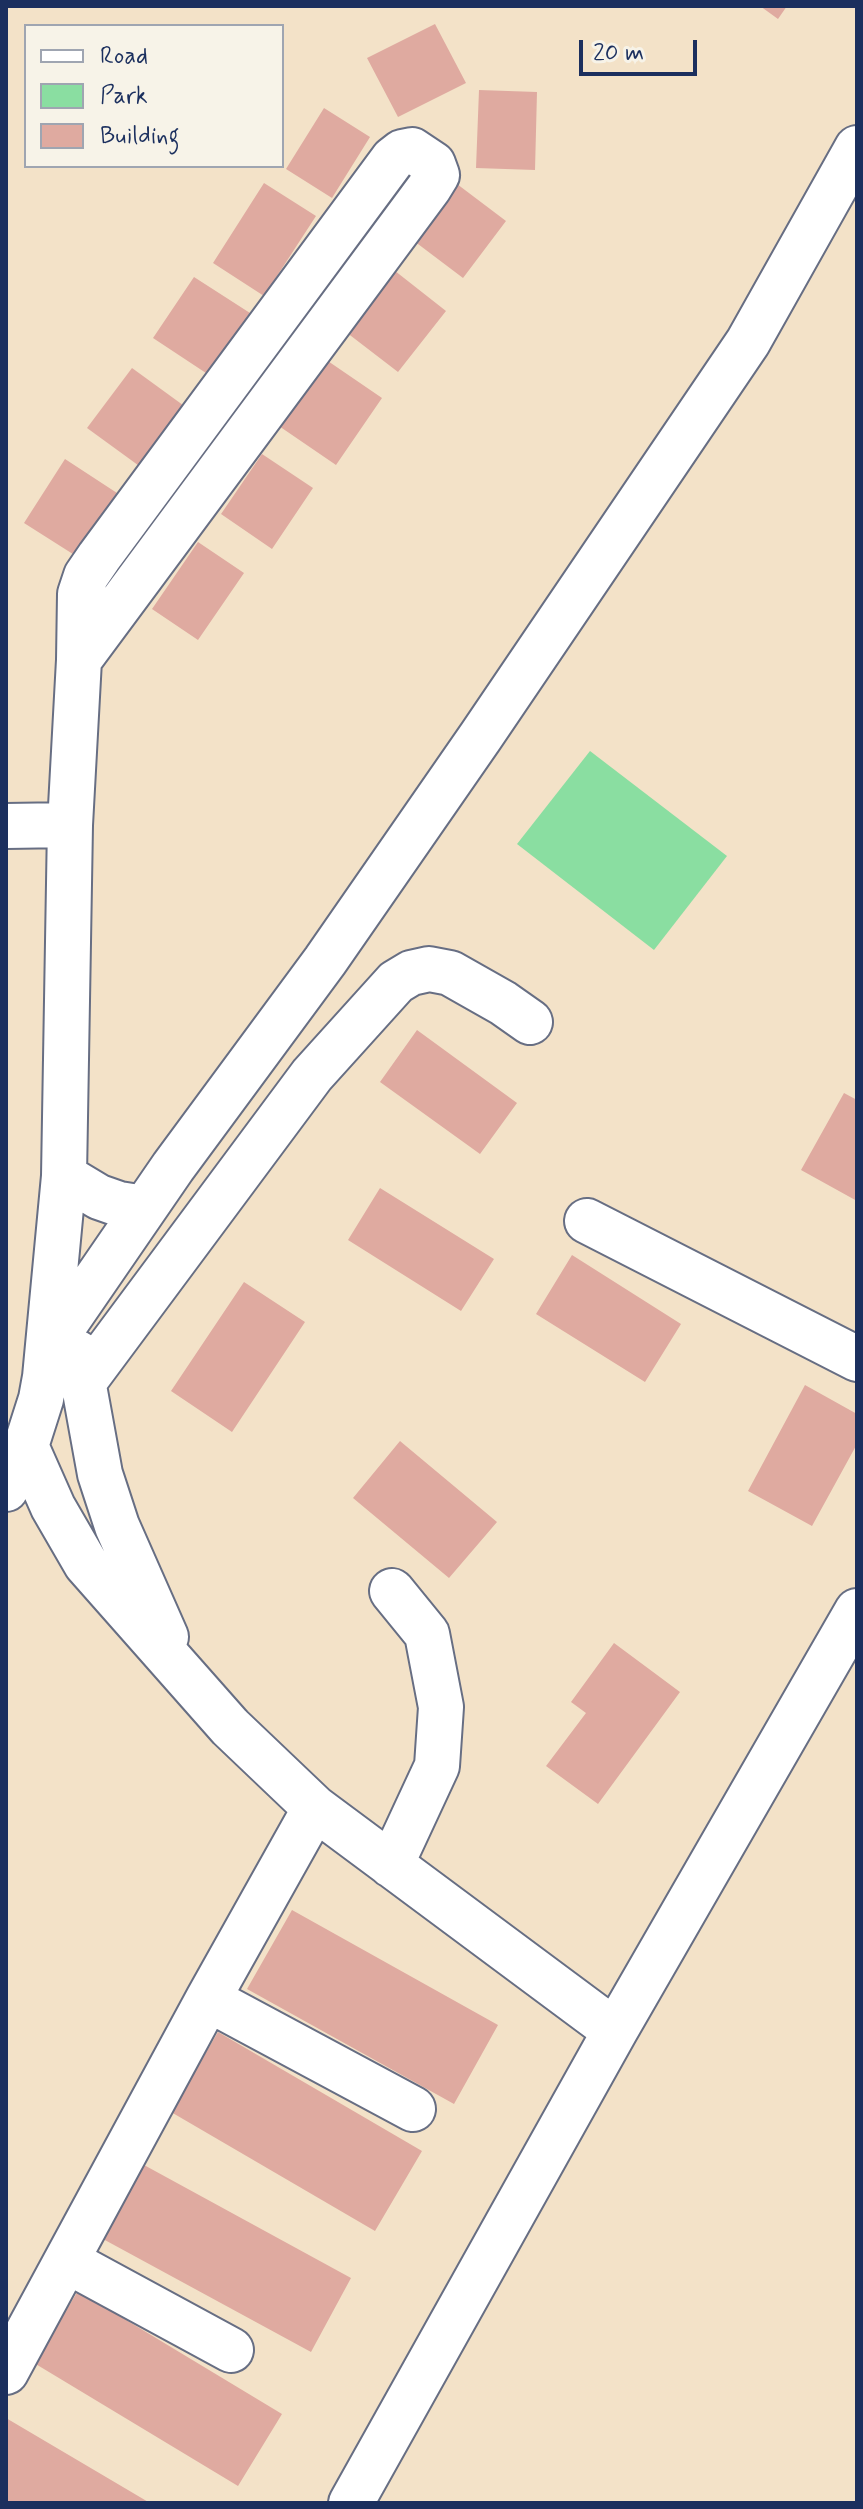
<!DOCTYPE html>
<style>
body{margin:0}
#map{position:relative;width:863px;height:2509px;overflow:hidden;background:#f3e2c8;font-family:Mynerve,sans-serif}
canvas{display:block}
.frame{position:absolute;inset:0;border:8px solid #1b2f5e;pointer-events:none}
.legend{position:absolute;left:24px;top:24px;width:260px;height:144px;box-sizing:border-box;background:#f7f3e8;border:2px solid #9fa5b1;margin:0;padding:10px 14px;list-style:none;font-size:24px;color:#1b2f5e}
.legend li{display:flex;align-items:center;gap:16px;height:40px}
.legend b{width:40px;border:2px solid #9fa5b1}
.scale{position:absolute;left:579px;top:40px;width:118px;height:36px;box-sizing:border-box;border:4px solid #1b2f5e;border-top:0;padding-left:10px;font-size:24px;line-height:28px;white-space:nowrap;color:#1b2f5e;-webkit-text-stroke:6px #f7f3e8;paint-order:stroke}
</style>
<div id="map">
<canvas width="863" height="2509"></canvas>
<div class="frame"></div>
<ul class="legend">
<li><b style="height:10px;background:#fff"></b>Road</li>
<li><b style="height:22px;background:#8adea1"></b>Park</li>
<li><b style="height:22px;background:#dfaaa0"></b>Building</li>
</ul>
<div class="scale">20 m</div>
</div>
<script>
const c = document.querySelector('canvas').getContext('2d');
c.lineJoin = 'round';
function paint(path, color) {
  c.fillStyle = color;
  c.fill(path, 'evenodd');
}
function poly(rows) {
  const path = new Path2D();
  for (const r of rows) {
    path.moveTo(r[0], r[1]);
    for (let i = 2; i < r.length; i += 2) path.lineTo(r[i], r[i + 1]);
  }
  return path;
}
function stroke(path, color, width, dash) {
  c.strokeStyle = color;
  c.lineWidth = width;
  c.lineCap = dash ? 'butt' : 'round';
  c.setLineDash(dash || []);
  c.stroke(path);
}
const green = poly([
 [590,751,727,856,654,950,517,844]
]);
const building = poly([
 [760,6,787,6,778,19],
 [435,24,466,83,398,117,367,58],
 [479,90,537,92,535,170,476,168],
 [324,108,370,137,332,198,286,169],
 [264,183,316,216,264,296,213,263],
 [457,184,506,221,463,278,414,241],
 [390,267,446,311,398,372,342,329],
 [194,277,250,313,209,375,153,338],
 [322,357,382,398,336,465,276,424],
 [132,368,187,408,142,468,87,428],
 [262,454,313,488,272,549,221,514],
 [65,459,117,493,76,556,24,523],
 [198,542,244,573,198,640,152,609],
 [417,1030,517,1103,480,1154,380,1082],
 [844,1093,857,1100,857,1201,801,1170],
 [380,1188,494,1259,461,1311,348,1240],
 [572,1255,681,1324,645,1382,536,1314],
 [244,1282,305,1322,232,1432,171,1391],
 [805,1385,857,1414,857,1444,812,1526,748,1491],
 [400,1441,497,1522,449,1578,353,1498],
 [614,1643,680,1692,598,1804,546,1766,586,1713,571,1702],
 [292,1910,498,2025,454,2104,247,1989],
 [218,2032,422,2151,375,2231,171,2112],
 [144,2165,351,2278,311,2352,103,2239],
 [78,2291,282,2414,238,2486,34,2363],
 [6,2418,150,2503,6,2503]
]);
const minor = poly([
 [6,826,70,825],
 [64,1176,99,1197,119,1204,144,1208],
 [587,1221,857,1359],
 [50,1346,173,1167,325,961,481,736,748,342,857,148],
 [78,1353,100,1474,117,1526,166,1637],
 [83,1383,312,1075,396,982,411,973,429,969,450,973,503,1003,530,1022],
 [26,1446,53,1507,86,1564,230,1727,315,1808,615,2031],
 [6,1489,26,1446,41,1399,45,1377,64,1176,70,825,79,660,429,188,437,175,433,164,412,150,402,152,393,159,99,557,86,576,80,594,79,660],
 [391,1865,437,1766,441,1707,427,1634,392,1591],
 [208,1999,413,2109],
 [67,2261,231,2350],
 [6,2372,208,1999,315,1808],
 [351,2503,615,2031,857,1611]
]);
paint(green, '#8adea1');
paint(building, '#dfaaa0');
stroke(minor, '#676e83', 48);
stroke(minor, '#fff', 44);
</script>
